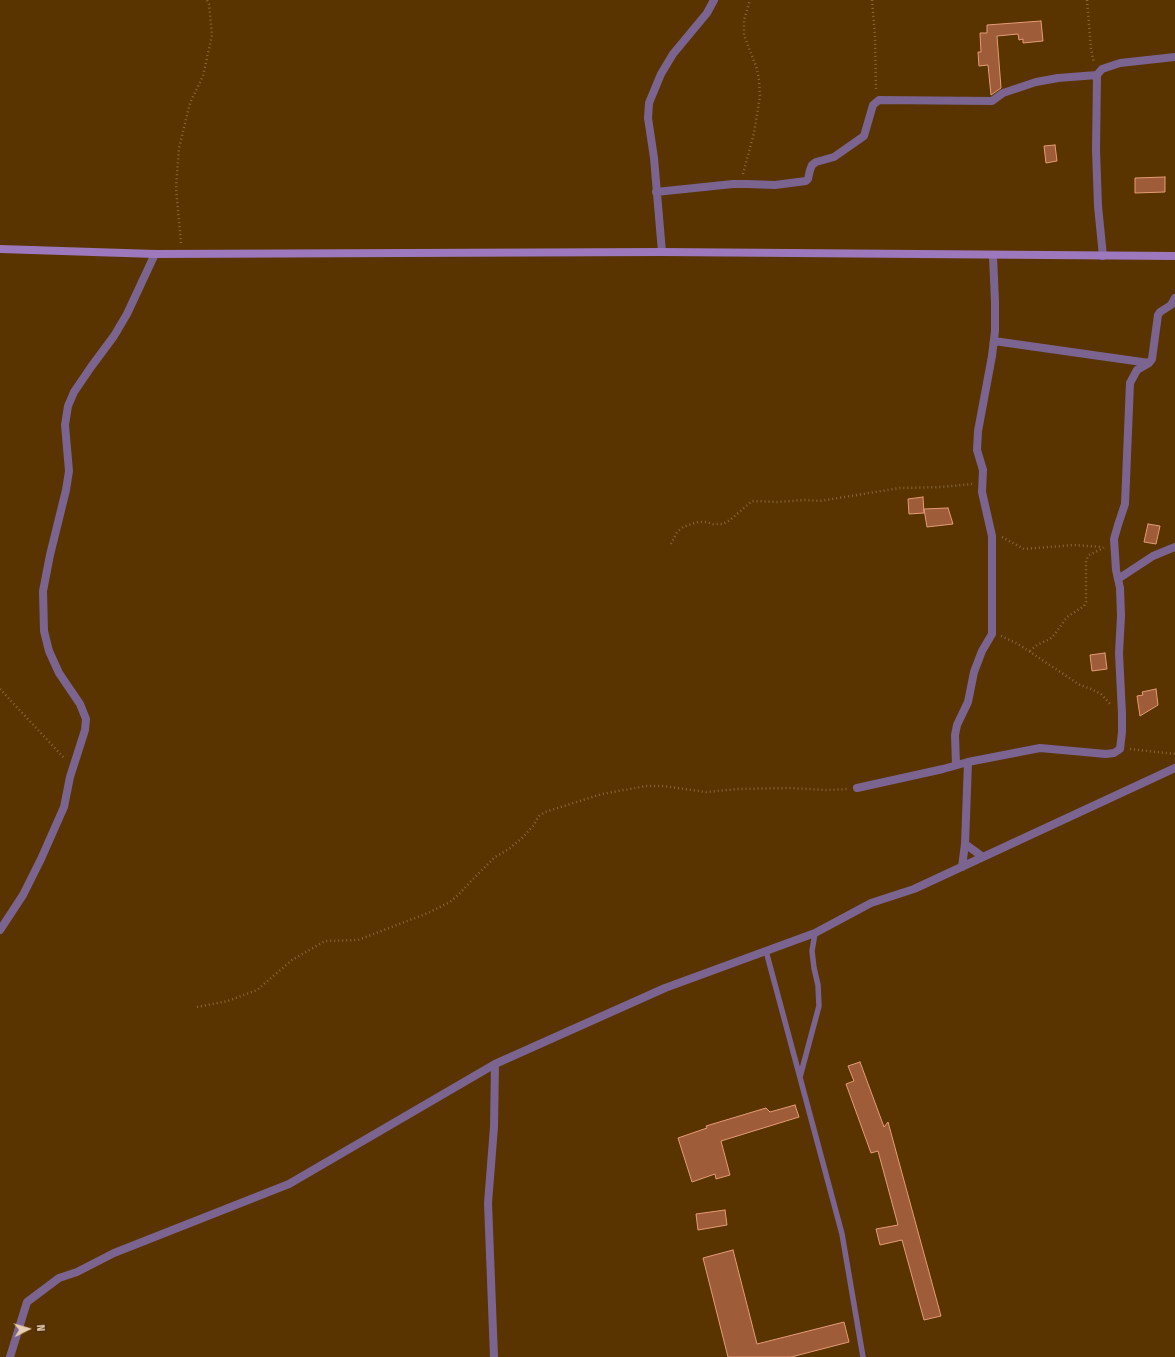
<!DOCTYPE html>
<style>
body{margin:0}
#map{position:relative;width:1175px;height:1357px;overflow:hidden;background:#593400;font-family:"Fira Sans Condensed",sans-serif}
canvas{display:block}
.north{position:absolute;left:8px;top:1309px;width:40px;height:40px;-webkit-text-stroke:3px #472d0c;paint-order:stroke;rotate:85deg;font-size:11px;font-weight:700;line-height:16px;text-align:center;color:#e9cdb0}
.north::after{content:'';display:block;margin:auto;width:14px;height:18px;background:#e9cdb0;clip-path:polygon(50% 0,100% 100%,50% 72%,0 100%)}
</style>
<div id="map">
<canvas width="1175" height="1357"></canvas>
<div class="north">N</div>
</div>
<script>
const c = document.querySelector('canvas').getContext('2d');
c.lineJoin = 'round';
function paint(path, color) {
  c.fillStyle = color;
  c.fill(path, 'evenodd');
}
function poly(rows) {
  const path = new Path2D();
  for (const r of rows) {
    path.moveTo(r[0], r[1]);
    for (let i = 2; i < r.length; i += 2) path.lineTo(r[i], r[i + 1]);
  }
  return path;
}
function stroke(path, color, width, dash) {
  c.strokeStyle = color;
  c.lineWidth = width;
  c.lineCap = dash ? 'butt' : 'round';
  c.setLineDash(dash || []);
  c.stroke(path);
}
const building = poly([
 [1041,21,1043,41,1023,43,1023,39,1019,40,1018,34,997,36,1001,88,991,95,988,65,979,66,978,52,981,52,980,33,987,33,987,25,1041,21],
 [1055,145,1057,161,1046,163,1044,146,1055,145],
 [1165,177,1165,192,1135,193,1135,178,1165,177],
 [923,497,924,513,909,514,908,499,923,497],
 [948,508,953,524,927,527,924,509,948,508],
 [1148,524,1160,526,1156,544,1144,542,1148,524],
 [1105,653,1107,669,1092,671,1090,655,1105,653],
 [1156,689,1158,705,1140,716,1137,696,1143,695,1142,692,1156,689],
 [860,1062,884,1127,888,1122,941,1316,924,1320,902,1240,880,1245,876,1229,898,1225,878,1151,871,1153,846,1084,854,1081,848,1066,860,1062],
 [795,1105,799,1117,721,1141,730,1175,716,1179,715,1174,692,1182,678,1138,707,1128,706,1126,766,1108,770,1112,795,1105],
 [725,1210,727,1225,698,1230,696,1214,725,1210],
 [733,1250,757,1344,844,1322,849,1342,791,1357,728,1357,703,1258,733,1250]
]);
const path = poly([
 [872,0,875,36,876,91],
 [1087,0,1091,49,1094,63],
 [743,174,754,133,760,96,759,80,757,69,744,35,744,20,750,0],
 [181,243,176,188,179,148,190,103,203,76,212,35,209,4,207,0],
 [1002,537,1024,549,1074,545,1103,547],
 [671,544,677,532,683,527,698,522,706,522,713,524,723,524,730,520,752,501,779,502,804,500,820,501,900,488,942,487,972,484],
 [1001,636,1018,644,1080,685,1091,689,1101,694,1111,705],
 [1030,651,1037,645,1050,639,1055,634,1067,617,1084,606,1086,602,1086,560,1089,555,1104,548],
 [0,689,65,759],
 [1130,749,1175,754],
 [197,1007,228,1001,257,990,292,960,325,941,358,940,428,913,450,902,459,894,474,878,495,857,509,849,522,838,533,826,539,816,545,812,602,794,646,786,663,786,706,792,738,789,790,788,827,790,847,789]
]);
const service = poly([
 [766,951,842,1234,863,1357],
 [800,1077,819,1006,818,985,814,968,812,951,815,933]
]);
const minor = poly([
 [656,192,733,184,747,184,775,185,806,181,808,179,810,170,812,165,816,162,834,157,864,136,873,105,879,100,992,101,1003,93,1036,82,1058,78,1097,75],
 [662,252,654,158,648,118,649,103,661,74,673,54,707,13,714,0],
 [1103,256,1098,206,1096,150,1097,75,1102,69,1120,63,1175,57],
 [994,341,1149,363],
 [1118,579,1153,556,1175,547],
 [956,765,955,735,957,725,968,702,974,672,982,651,992,634,992,536,982,492,983,470,977,450,978,431,992,356,995,331,995,302,993,256],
 [857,788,943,769,968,762,1040,748,1106,754,1114,753,1120,749,1122,732,1122,714,1119,653,1121,616,1120,588,1116,570,1114,539,1118,525,1125,504,1130,383,1137,370,1149,363,1152,359,1158,315,1160,312,1171,305,1175,298],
 [965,844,983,857],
 [962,867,965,844,968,762],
 [0,930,23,895,41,859,64,807,70,777,85,730,86,719,80,704,59,673,49,651,44,631,43,591,50,555,66,490,69,471,65,425,68,406,74,392,91,367,114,336,127,314,155,254],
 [10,1357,27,1302,59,1278,77,1272,114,1253,289,1184,495,1064,665,988,815,933,871,903,914,889,1175,768],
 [494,1357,488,1203,494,1127,495,1064]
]);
const secondary = poly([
 [0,249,155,254,662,252,1175,256]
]);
paint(building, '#9f5c38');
stroke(building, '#e49c77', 1);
stroke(path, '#89673b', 2.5, [1, 3]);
stroke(service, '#7b648f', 5.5);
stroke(minor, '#7b648f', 8);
stroke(secondary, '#9d78bd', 8);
</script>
